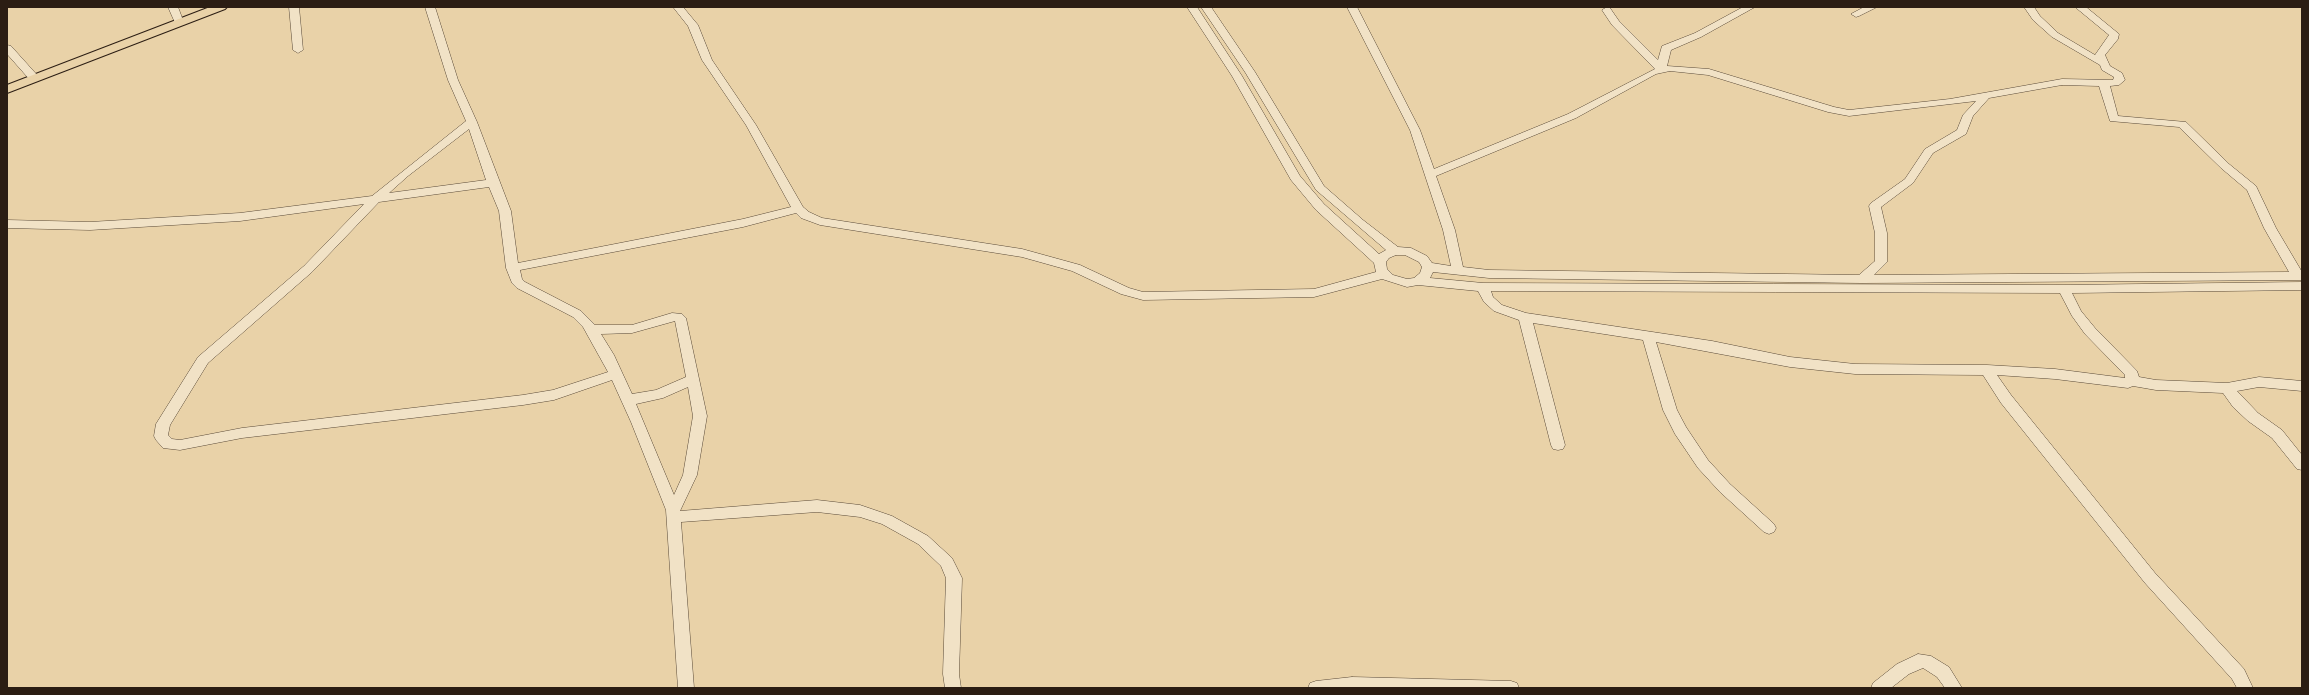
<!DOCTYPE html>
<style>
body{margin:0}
#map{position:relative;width:2309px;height:695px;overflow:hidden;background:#e9d2a8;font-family:"IM FELL DW Pica",serif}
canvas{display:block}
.frame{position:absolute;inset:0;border:8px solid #2b1d13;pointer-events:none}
</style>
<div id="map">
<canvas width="2309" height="695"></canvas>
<div class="frame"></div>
</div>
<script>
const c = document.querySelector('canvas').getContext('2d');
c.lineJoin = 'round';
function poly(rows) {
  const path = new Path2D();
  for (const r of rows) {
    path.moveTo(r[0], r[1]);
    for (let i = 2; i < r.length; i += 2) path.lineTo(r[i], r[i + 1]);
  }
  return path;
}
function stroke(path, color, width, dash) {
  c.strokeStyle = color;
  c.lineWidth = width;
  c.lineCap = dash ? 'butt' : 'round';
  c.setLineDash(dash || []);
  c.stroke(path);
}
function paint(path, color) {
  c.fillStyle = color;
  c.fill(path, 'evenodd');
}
const minor = poly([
 [168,7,178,7,184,23,182,25,176,25,168,7],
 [289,7,299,7,303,50,298,53,293,50,289,7],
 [425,7,435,7,458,80,477,122,511,211,518,263,743,219,791,207,746,125,702,60,688,26,673,7,683,7,698,25,712,60,756,125,803,207,809,212,822,218,1022,249,1080,265,1129,288,1143,292,1314,289,1376,272,1374,263,1316,210,1291,180,1232,76,1187,7,1197,7,1242,76,1300,176,1324,204,1379,254,1386,250,1316,190,1245,72,1201,7,1211,7,1255,72,1324,186,1363,220,1398,247,1411,248,1427,256,1432,263,1451,266,1443,230,1410,130,1347,7,1357,7,1420,130,1434,169,1568,114,1655,69,1612,25,1602,10,1607,7,1610,8,1619,21,1658,60,1662,46,1695,33,1743,7,1755,7,1701,37,1671,50,1667,66,1709,69,1834,107,1849,110,1950,99,2062,79,2113,80,2114,77,2102,70,2100,65,2052,37,2033,20,2024,7,2034,7,2040,16,2058,33,2095,55,2109,35,2075,7,2086,7,2119,34,2118,39,2105,55,2110,66,2122,73,2125,80,2119,85,2110,86,2118,116,2186,122,2229,164,2256,186,2276,228,2302,272,2302,280,1862,283,1489,278,1433,272,1430,278,1483,283,2064,285,2302,282,2302,290,2072,293,2081,311,2095,328,2137,371,2139,377,2156,380,2227,383,2259,377,2302,381,2302,391,2259,387,2237,391,2258,413,2282,430,2302,455,2302,470,2297,469,2272,438,2248,421,2233,407,2223,393,2156,390,2133,386,2128,388,2055,379,1997,375,2011,395,2155,573,2244,669,2253,688,2237,688,2232,679,2145,583,2001,403,1983,375,1855,374,1790,367,1656,342,1677,410,1686,427,1708,460,1730,484,1774,524,1776,528,1774,532,1769,534,1764,532,1720,492,1698,468,1675,434,1663,410,1643,340,1533,323,1565,445,1563,449,1558,450,1553,449,1551,445,1519,320,1494,311,1484,302,1478,291,1418,285,1407,287,1382,279,1314,297,1143,300,1121,294,1072,271,1022,257,820,225,801,218,796,213,743,227,520,270,522,279,525,282,581,311,595,325,632,325,672,313,682,314,686,318,707,416,697,475,680,511,817,500,860,505,892,516,928,536,952,558,962,578,959,674,961,688,945,688,943,674,946,578,941,566,918,544,882,524,860,517,817,512,681,522,694,688,678,688,666,510,631,422,612,380,554,400,523,405,242,438,180,450,163,448,156,440,154,436,156,424,198,357,304,266,364,204,240,221,90,230,7,228,7,220,90,222,240,213,372,196,466,121,448,80,425,7],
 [1670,71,1708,75,1828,112,1849,116,1976,101,1963,115,1957,130,1925,149,1905,179,1871,203,1869,206,1875,233,1875,261,1859,275,1489,270,1463,267,1455,230,1436,176,1576,118,1656,74,1670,71],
 [2062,85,2099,86,2110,121,2179,127,2221,168,2247,190,2264,228,2289,272,1874,275,1887,262,1887,233,1881,207,1913,183,1933,153,1966,134,1973,116,1989,98,2062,85],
 [469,129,486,180,389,193,408,176,469,129],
 [489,187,499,211,506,268,512,283,517,288,573,317,583,327,608,372,553,390,523,395,242,428,180,440,172,439,168,435,170,425,208,363,312,272,379,202,489,187],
 [1396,255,1405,255,1419,262,1422,267,1420,273,1414,278,1407,279,1393,275,1387,269,1386,262,1389,258,1396,255],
 [1491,291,2060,293,2072,316,2085,334,2125,375,2125,378,2055,369,1987,365,1855,364,1790,357,1712,341,1526,313,1502,305,1493,297,1491,291],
 [675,321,686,377,656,390,632,394,614,355,601,334,632,333,675,321],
 [688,387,693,416,683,475,674,495,636,404,663,398,688,387],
 [1864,7,1877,7,1859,16,1856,17,1851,14,1864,7],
 [7,45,11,46,38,76,38,80,30,80,7,54,7,45],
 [1918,654,1931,656,1949,667,1962,688,1945,688,1937,677,1923,668,1909,674,1891,688,1871,688,1873,683,1897,664,1918,654],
 [1352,677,1511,681,1517,683,1519,688,1308,688,1310,683,1316,681,1352,677]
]);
const major = poly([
 [210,7,227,7,225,9,7,93,7,85,210,7]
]);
stroke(minor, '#5a4a38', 1);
stroke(major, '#2b1d13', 2);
paint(minor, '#f1e2c6');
paint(major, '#e9d2a8');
</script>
